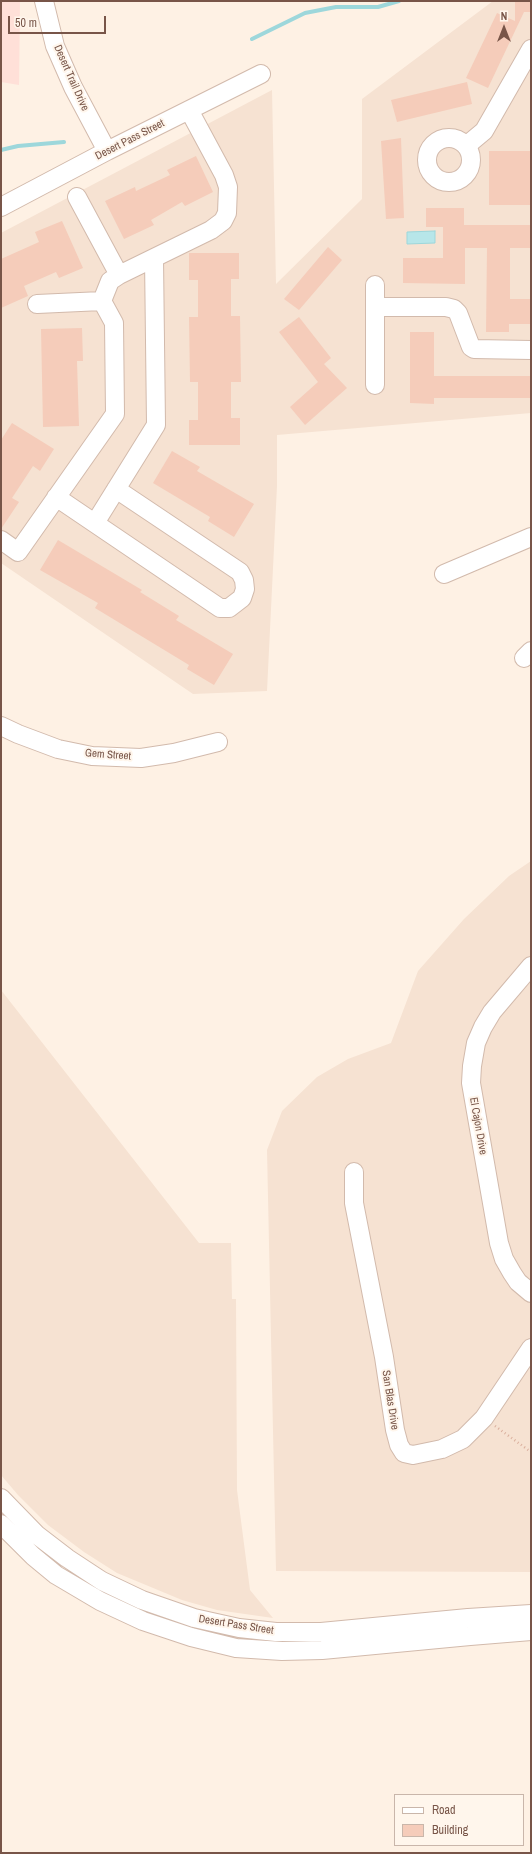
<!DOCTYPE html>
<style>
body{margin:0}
#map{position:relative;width:532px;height:1854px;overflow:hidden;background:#fef1e4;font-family:"Archivo Narrow",sans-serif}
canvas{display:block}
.frame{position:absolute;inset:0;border:2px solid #785548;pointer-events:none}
.legend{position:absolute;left:394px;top:1794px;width:130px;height:52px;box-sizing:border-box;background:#fff6ec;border:1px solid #c9b6aa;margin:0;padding:5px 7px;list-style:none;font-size:12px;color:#785548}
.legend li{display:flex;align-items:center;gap:8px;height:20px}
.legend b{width:20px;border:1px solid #c9b6aa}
.north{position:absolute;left:484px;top:8px;width:40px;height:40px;-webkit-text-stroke:3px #fff6ec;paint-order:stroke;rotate:0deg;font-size:11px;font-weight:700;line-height:16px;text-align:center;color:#785548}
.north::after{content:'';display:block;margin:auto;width:14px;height:18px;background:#785548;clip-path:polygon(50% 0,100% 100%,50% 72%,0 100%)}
.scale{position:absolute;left:8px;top:16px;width:98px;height:18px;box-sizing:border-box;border:2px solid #785548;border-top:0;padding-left:5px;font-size:12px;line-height:14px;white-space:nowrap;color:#785548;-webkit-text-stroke:3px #fff6ec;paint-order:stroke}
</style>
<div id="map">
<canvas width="532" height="1854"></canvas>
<div class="frame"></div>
<ul class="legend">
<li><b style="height:5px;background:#fff"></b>Road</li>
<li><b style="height:11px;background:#f5ccba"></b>Building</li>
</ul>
<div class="north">N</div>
<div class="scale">50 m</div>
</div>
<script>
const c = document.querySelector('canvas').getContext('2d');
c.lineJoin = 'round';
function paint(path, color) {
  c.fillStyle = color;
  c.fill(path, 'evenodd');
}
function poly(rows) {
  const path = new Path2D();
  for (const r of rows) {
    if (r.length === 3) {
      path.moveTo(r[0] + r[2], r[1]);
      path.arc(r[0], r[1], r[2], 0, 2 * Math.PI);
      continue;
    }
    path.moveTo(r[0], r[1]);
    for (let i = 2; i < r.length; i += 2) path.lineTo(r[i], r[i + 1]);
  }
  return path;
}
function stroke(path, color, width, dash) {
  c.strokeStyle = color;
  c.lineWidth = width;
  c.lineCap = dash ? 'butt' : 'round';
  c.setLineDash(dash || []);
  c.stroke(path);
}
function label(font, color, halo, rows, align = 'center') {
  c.font = font + ' "Archivo Narrow",sans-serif';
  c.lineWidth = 4;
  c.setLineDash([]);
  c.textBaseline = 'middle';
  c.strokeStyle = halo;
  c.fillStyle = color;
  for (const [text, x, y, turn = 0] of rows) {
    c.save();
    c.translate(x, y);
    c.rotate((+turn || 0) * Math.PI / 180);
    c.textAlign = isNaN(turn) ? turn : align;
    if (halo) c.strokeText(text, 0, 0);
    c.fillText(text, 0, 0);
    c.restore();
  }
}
const residential = poly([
 [493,1,531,1,531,413,277,435,277,486,267,691,193,694,1,563,1,233,272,90,276,284,362,199,362,99],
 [531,861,531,1572,276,1571,267,1150,282,1111,317,1077,348,1059,391,1043,418,971,464,919,509,876],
 [1,990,199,1243,231,1243,232,1299,236,1299,237,1490,250,1590,273,1618,217,1610,182,1600,117,1573,84,1552,48,1525,18,1495,1,1475]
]);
const commercial = poly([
 [1,1,20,1,19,85,1,82]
]);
const water = poly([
 [435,231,435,243,407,244,407,232,435,231]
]);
const stream = poly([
 [252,39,305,13,336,7,378,7,399,1],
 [1,150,18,146,64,142]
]);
const building = poly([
 [515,1,531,1,531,12,524,12,488,88,466,78,497,13,515,21],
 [467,82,472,104,397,122,391,100],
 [401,138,404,218,386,219,381,141],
 [489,151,531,151,531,205,489,205],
 [196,156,213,192,185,206,182,202,151,220,154,225,124,239,105,201,135,187,136,191,170,175,167,170],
 [426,208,464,208,464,225,531,225,531,248,510,248,510,299,531,299,531,324,509,324,509,332,486,332,487,248,465,248,465,284,403,283,403,258,443,258,443,227,426,227],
 [62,221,83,268,59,278,56,272,24,286,28,296,1,308,1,259,39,242,35,232],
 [328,247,342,260,299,310,284,299],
 [189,253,239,253,239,279,231,279,231,316,240,316,241,382,231,382,231,418,240,418,240,445,189,445,189,420,198,420,198,382,190,382,189,317,198,317,198,280,189,280],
 [299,317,331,358,324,364,347,388,305,425,290,407,318,382,279,332],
 [82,328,83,361,77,361,79,426,43,427,41,329],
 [410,332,434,332,434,376,531,376,531,398,434,398,434,404,410,403],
 [12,423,54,449,40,471,33,466,12,498,19,502,1,529,1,440],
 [172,451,200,467,197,471,254,504,234,537,208,521,210,517,153,483],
 [58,540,142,590,140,592,179,616,176,620,233,654,214,685,187,669,189,665,95,608,98,603,40,570]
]);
const path = poly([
 [495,1426,531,1452]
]);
const minor = poly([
 [44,1,55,46,73,87,107,151],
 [449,160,22],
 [466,146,484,131,531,49],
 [77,197,119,275],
 [1,207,107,151,261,74],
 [102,301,110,281,119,275,211,230,223,221,227,213,228,187,224,175,189,110],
 [375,307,446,307,454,309,458,313,471,347,474,349,531,350],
 [375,385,375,285],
 [56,497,220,608,229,608,242,598,245,589,244,580,240,572,116,489],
 [95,523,156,425,154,258],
 [1,540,18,552,115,414,114,323,102,301,37,304],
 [444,574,531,537],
 [524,658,531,651],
 [1,726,18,734,58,749,92,756,141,758,174,753,218,742],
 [531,966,492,1012,483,1027,476,1043,472,1066,471,1083,499,1243,504,1259,512,1273,518,1282,531,1293],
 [354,1172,354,1203,384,1357,395,1430,399,1445,404,1453,413,1455,442,1449,463,1439,484,1418,531,1348],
 [1,1498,37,1535,67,1558,102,1581,142,1600,194,1618,239,1628,276,1632,321,1632,468,1618,531,1614],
 [1,1524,33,1556,56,1575,100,1601,143,1621,191,1637,236,1648,282,1651,322,1650,470,1636,531,1631]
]);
const streetNames = [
 ["Desert Trail Drive",71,78,66],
 ["Desert Pass Street",130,140,-27],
 ["Gem Street",108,755,4],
 ["El Cajon Drive",478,1126,80],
 ["San Blas Drive",390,1400,81],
 ["Desert Pass Street",236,1625,9]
];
paint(residential, '#f6e2d2');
paint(commercial, '#ffe0d8');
paint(water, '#b7e6e9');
stroke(water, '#9dd7db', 1);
stroke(stream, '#9dd7db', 4);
paint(building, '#f5ccba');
stroke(minor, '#d2baac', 20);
stroke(path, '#daaf9d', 2.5, [1, 3]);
stroke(minor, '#fff', 18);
label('11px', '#785548', '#fff6ec', streetNames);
</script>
